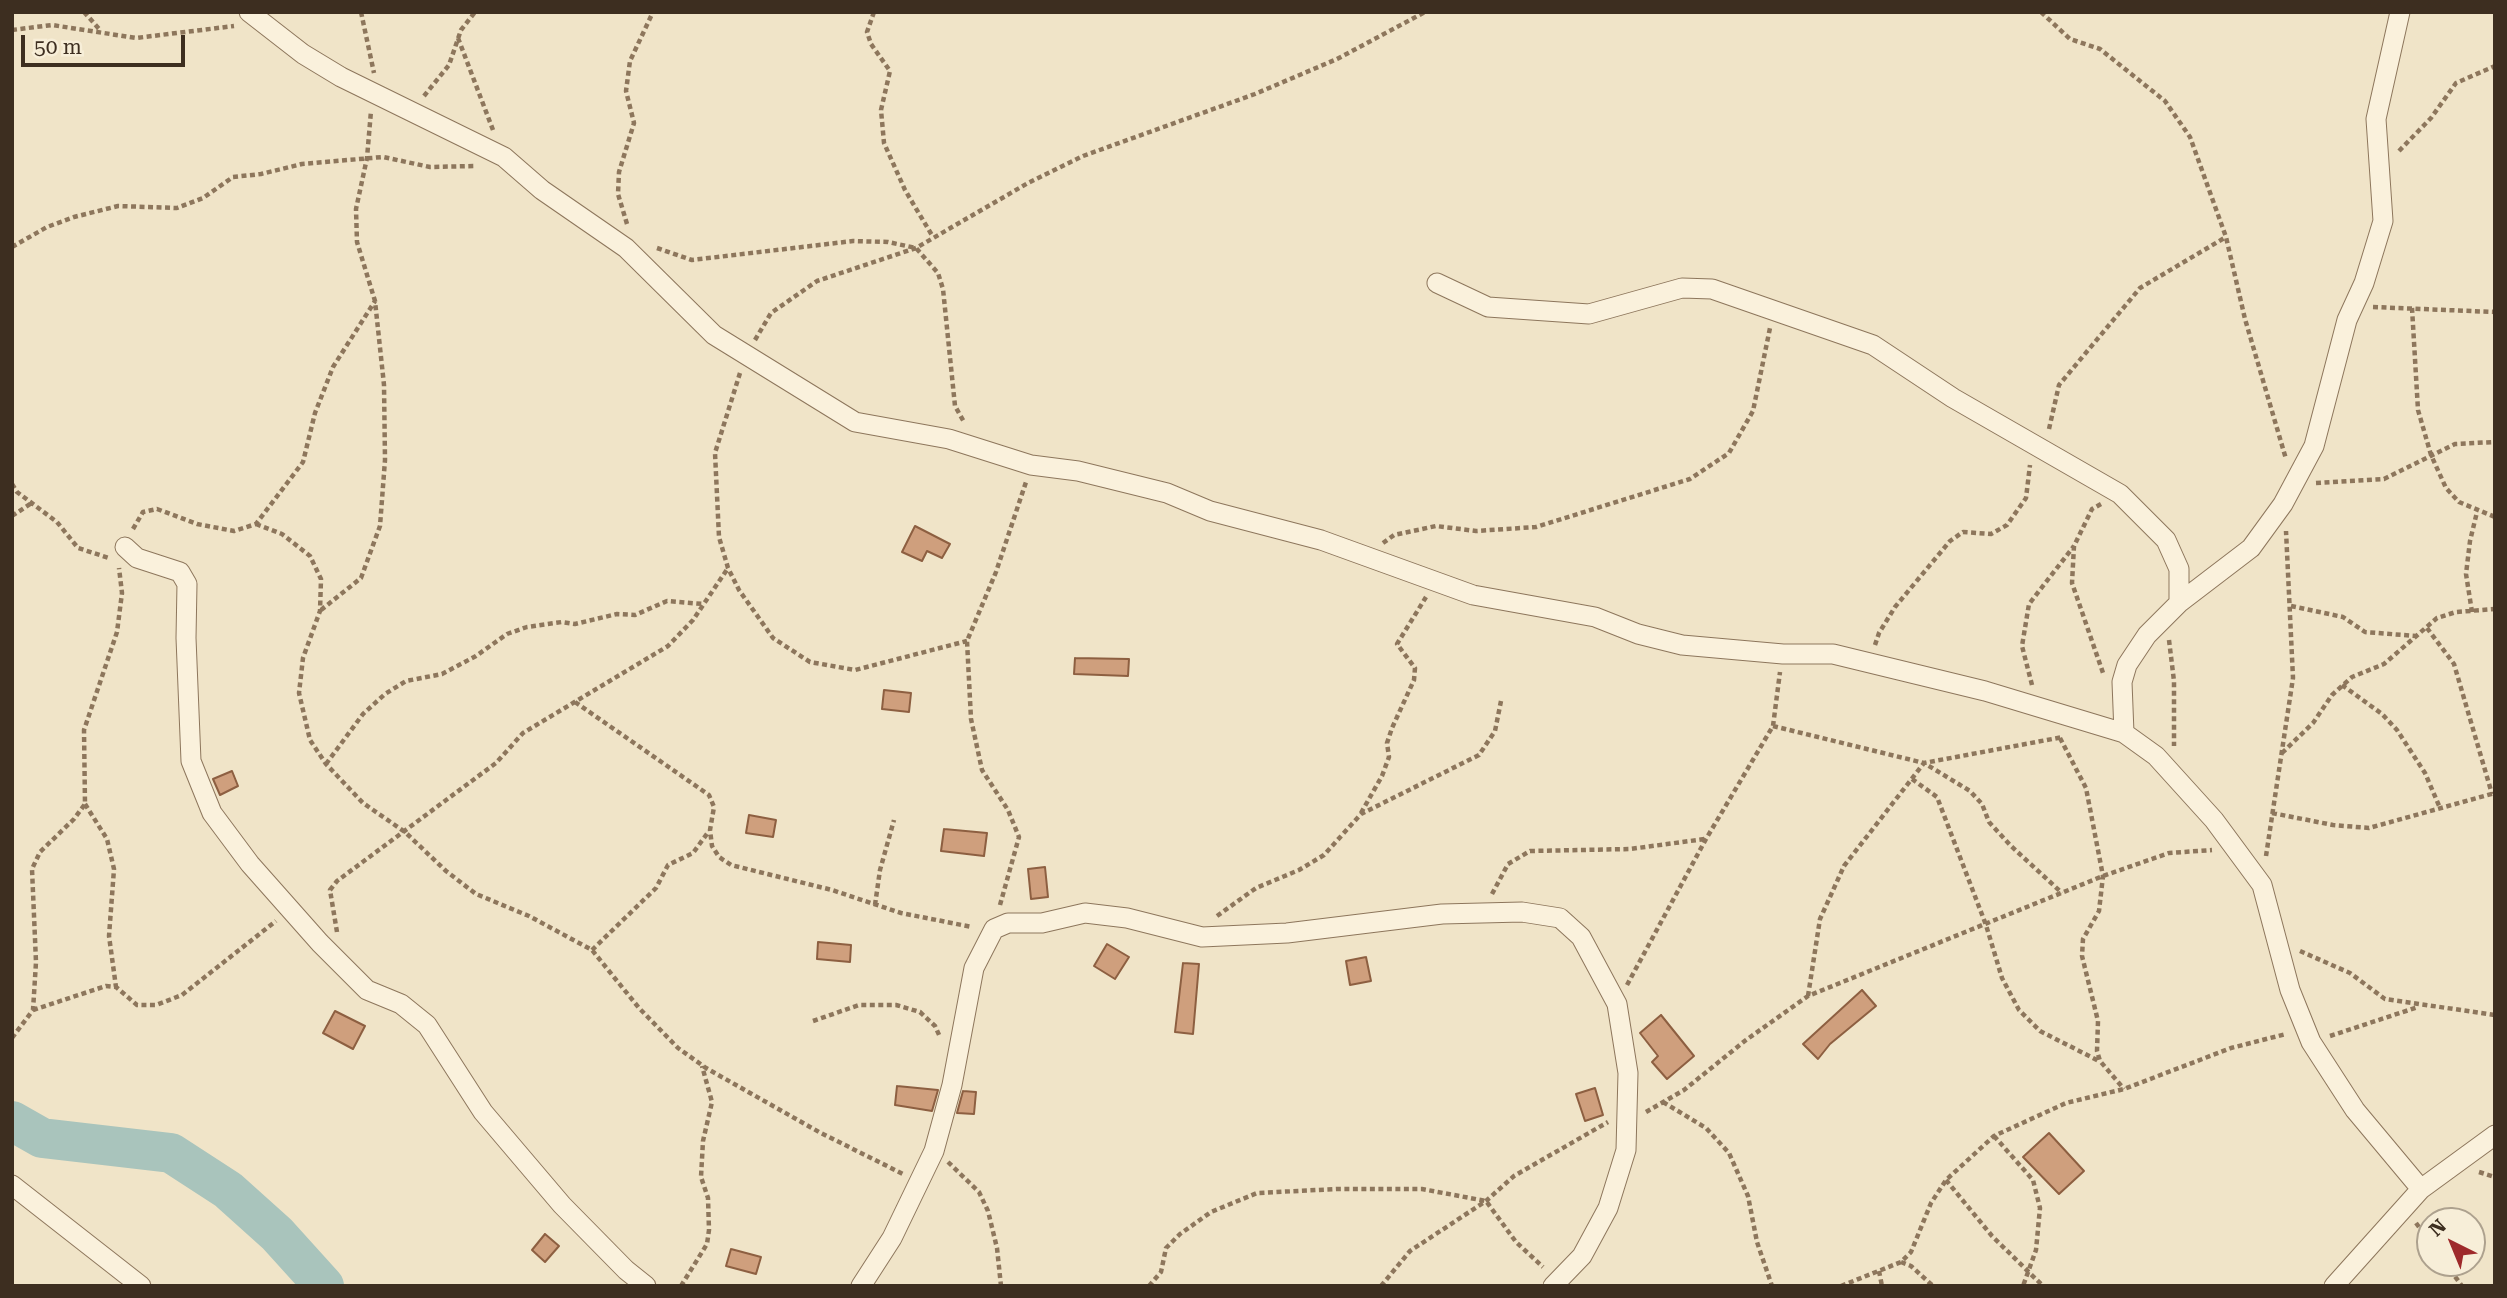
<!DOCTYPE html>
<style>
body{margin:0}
#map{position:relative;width:2507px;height:1298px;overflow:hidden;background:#f0e4c8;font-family:"Roboto Serif",serif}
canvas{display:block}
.frame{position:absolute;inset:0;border:14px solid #3d2e20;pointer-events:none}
.north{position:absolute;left:2416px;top:1207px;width:70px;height:70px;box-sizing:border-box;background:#f7eed8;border:2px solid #ada18e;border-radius:50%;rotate:317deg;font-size:19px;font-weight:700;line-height:28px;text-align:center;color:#3d2e20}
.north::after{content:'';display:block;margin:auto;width:24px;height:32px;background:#9e2a2b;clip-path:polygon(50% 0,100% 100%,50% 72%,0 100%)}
.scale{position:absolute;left:21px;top:35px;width:164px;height:32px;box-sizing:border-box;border:4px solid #3d2e20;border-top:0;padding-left:9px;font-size:21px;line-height:24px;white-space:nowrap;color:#3d2e20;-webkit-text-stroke:5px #f7eed8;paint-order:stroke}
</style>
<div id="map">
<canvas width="2507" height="1298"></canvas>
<div class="frame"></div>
<div class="north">N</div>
<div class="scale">50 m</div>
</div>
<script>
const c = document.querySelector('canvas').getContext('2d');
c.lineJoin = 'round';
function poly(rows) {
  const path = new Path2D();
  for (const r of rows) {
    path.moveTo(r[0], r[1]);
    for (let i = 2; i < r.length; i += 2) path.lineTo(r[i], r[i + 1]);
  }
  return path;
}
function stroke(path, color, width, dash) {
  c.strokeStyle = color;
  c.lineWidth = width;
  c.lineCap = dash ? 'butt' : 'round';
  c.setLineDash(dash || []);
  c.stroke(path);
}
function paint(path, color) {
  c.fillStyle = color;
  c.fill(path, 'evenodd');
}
const river = poly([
 [12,1121,42,1138,171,1153,228,1190,277,1234,324,1286]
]);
const building = poly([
 [915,526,950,544,942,558,927,551,922,561,902,552,915,526],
 [1075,658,1129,659,1128,676,1074,674,1075,658],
 [884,690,911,693,909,712,882,709,884,690],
 [232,771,238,786,220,795,213,779,232,771],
 [749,815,776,820,773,837,746,833,749,815],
 [944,829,987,833,984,856,941,851,944,829],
 [1045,867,1048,897,1031,899,1028,869,1045,867],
 [818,942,851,945,850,962,817,959,818,942],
 [1107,944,1129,957,1115,979,1094,966,1107,944],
 [1366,957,1371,981,1350,985,1346,961,1366,957],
 [1183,963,1199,964,1193,1034,1175,1032,1183,963],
 [1862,990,1876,1006,1830,1044,1818,1059,1803,1044,1862,990],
 [335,1011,365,1026,353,1049,323,1033,335,1011],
 [1661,1015,1694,1056,1667,1079,1652,1062,1658,1056,1640,1033,1661,1015],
 [897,1086,938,1090,932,1111,895,1105,897,1086],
 [1595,1088,1603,1115,1585,1121,1576,1094,1595,1088],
 [963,1091,976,1092,974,1114,957,1113,963,1091],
 [2049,1133,2084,1171,2059,1194,2023,1157,2049,1133],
 [545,1234,559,1246,545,1262,532,1250,545,1234],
 [731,1249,761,1257,756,1274,726,1266,731,1249]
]);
const path = poly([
 [84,12,101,31],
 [361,12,374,73],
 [874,12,867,32,871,44,890,71,881,110,884,143,905,190,933,237],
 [2041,12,2070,39,2100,49,2165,101,2190,137,2226,237,2245,319,2286,459],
 [12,30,52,25,136,38,234,26],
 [458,38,493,130],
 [424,96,449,65,461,30,475,12],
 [2399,151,2431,118,2456,83,2495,66],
 [627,224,618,194,619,172,634,123,626,91,630,61,653,12],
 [12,247,47,227,74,217,118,206,177,208,203,198,233,177,261,174,302,164,383,157,430,167,474,166],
 [657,248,692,260,853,241,888,242,916,248,938,273,943,289,955,406,964,422],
 [2373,307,2495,312],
 [2412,308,2418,410,2431,455,2446,488,2459,502,2495,517],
 [755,340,771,313,817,281,916,248,1028,183,1083,156,1255,94,1337,59,1425,12],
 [740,373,715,453,719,537,728,568,739,590,773,638,810,662,855,670,967,641],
 [2049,429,2059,385,2140,288,2226,237],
 [2316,483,2384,479,2455,444,2495,442],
 [12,484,17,492,57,522,78,548,109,558],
 [2101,504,2092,509,2074,546,2072,583,2103,673],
 [12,516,33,502],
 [256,524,282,534,310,556,321,579,320,611,303,658,299,693,310,740,326,764,363,803,405,832,446,871,476,894,529,916,592,950,639,1008,678,1048,706,1068,819,1132,903,1174],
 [133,529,143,512,157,509,197,524,234,531,256,524,303,462,315,413,333,367,375,301],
 [1383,543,1394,535,1436,526,1476,531,1536,527,1690,479,1729,453,1753,411,1770,328],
 [2291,606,2343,617,2365,632,2416,636],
 [321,610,361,578,380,526,385,460,384,385,375,301,357,242,356,209,367,158,371,111],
 [2472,612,2466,574,2470,541,2477,512],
 [2427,628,2454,664,2492,794],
 [2169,640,2174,681,2174,746],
 [1875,645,1879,633,1895,607,1950,541,1963,532,1991,534,2007,525,2026,498,2030,465],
 [2032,685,2022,646,2029,604,2074,546],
 [2342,685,2382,714,2397,730,2425,773,2440,808],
 [575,702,709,795,714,807,710,830,712,846,719,857,731,865,832,890,901,913,972,927],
 [1773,726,1924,763,2063,737],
 [2060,738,2086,788,2103,876,2099,911,2083,939,2082,956,2098,1021,2097,1051,2100,1061,2124,1089],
 [2282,753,2313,723,2332,695,2352,677,2384,664,2437,618,2456,612,2495,609],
 [326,764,363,714,385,694,406,681,442,674,476,656,507,634,527,627,562,622,575,624,617,614,635,615,667,601,703,604],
 [1912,779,1937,797,1986,925,2002,978,2019,1010,2040,1031,2099,1061],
 [85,804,107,839,114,869,109,936,116,987],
 [1361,813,1382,776,1389,757,1387,743,1392,728,1414,680,1415,668,1397,644,1426,597],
 [2272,813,2333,825,2369,828,2495,793],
 [2266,856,2293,678,2286,531],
 [1492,894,1508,864,1530,851,1630,849,1705,839],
 [875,905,880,870,894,820],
 [1000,905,1019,837,1008,810,982,770,971,719,967,641,996,572,1026,482],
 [1217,916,1256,888,1299,870,1324,855,1361,814,1479,755,1495,731,1501,701],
 [337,932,330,890,337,881,496,763,523,733,668,646,693,620,728,568],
 [592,950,656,888,668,865,693,853,709,831],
 [2300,951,2350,973,2385,999,2495,1015],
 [1627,985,1706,839,1773,726,1780,672],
 [1808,996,1820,919,1844,866,1924,763,1970,791,1982,804,1989,822,2011,846,2062,893],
 [33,1010,106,986,116,987,137,1005,156,1005,182,995,276,921],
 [813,1021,859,1005,896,1005,920,1012,935,1026,940,1037],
 [2330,1036,2418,1007],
 [12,1038,33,1010,36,962,32,869,40,852,74,819,85,804,84,730,117,632,122,593,119,568],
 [1663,1102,1706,1128,1729,1153,1748,1196,1757,1242,1772,1286],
 [1646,1112,1684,1090,1746,1040,1808,996,2103,876,2169,853,2212,850],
 [1994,1136,2033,1180,2040,1208,2036,1250,2023,1286],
 [948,1162,979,1192,988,1211,997,1248,1001,1286],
 [2479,1172,2495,1177],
 [1946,1180,1992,1236,2043,1286],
 [2416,1223,2430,1242],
 [1901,1262,1911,1266,1933,1286],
 [2445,1263,2462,1286],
 [1879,1271,1882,1286],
 [681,1286,707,1244,709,1230,708,1198,701,1177,703,1141,712,1102,702,1066],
 [1149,1286,1161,1272,1166,1248,1180,1234,1211,1212,1257,1193,1338,1189,1422,1189,1486,1201,1516,1242,1543,1267],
 [1381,1286,1410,1251,1486,1201,1514,1176,1608,1122],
 [1841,1286,1901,1262,1911,1252,1931,1203,1946,1180,1994,1136,2066,1103,2124,1089,2231,1048,2286,1034]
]);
const street = poly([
 [249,12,303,54,341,77,504,157,542,190,626,248,714,335,855,422,949,439,1031,465,1078,471,1167,493,1210,511,1321,540,1473,595,1595,617,1638,634,1682,645,1783,654,1833,654,1985,691,2124,733,2156,756,2214,820,2262,885,2290,990,2311,1042,2355,1110,2421,1189],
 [1437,283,1488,307,1589,314,1682,288,1712,289,1873,345,1953,398,2120,494,2166,540,2179,569,2179,603],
 [125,547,137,558,180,572,187,584,186,638,191,761,212,813,250,864,320,943,367,990,401,1004,427,1025,483,1112,562,1205,626,1270,646,1286],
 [2124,733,2122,682,2127,665,2147,635,2179,603,2251,548,2283,504,2314,446,2347,320,2364,283,2383,221,2376,119,2400,12],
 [12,1185,141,1286],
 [861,1286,892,1238,934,1151,952,1085,974,968,994,929,1008,923,1042,923,1085,913,1127,918,1202,937,1287,933,1442,914,1522,912,1560,918,1581,937,1617,1004,1628,1073,1626,1150,1608,1208,1582,1256,1553,1286],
 [2334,1286,2421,1189,2495,1135]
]);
stroke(river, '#a9c4bc', 40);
paint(building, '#cf9f7d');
stroke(building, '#8d5f41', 2);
stroke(street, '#8d765c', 21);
stroke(path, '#8d765c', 4.5, [5, 3.5]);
stroke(street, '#faf1dc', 19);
</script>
